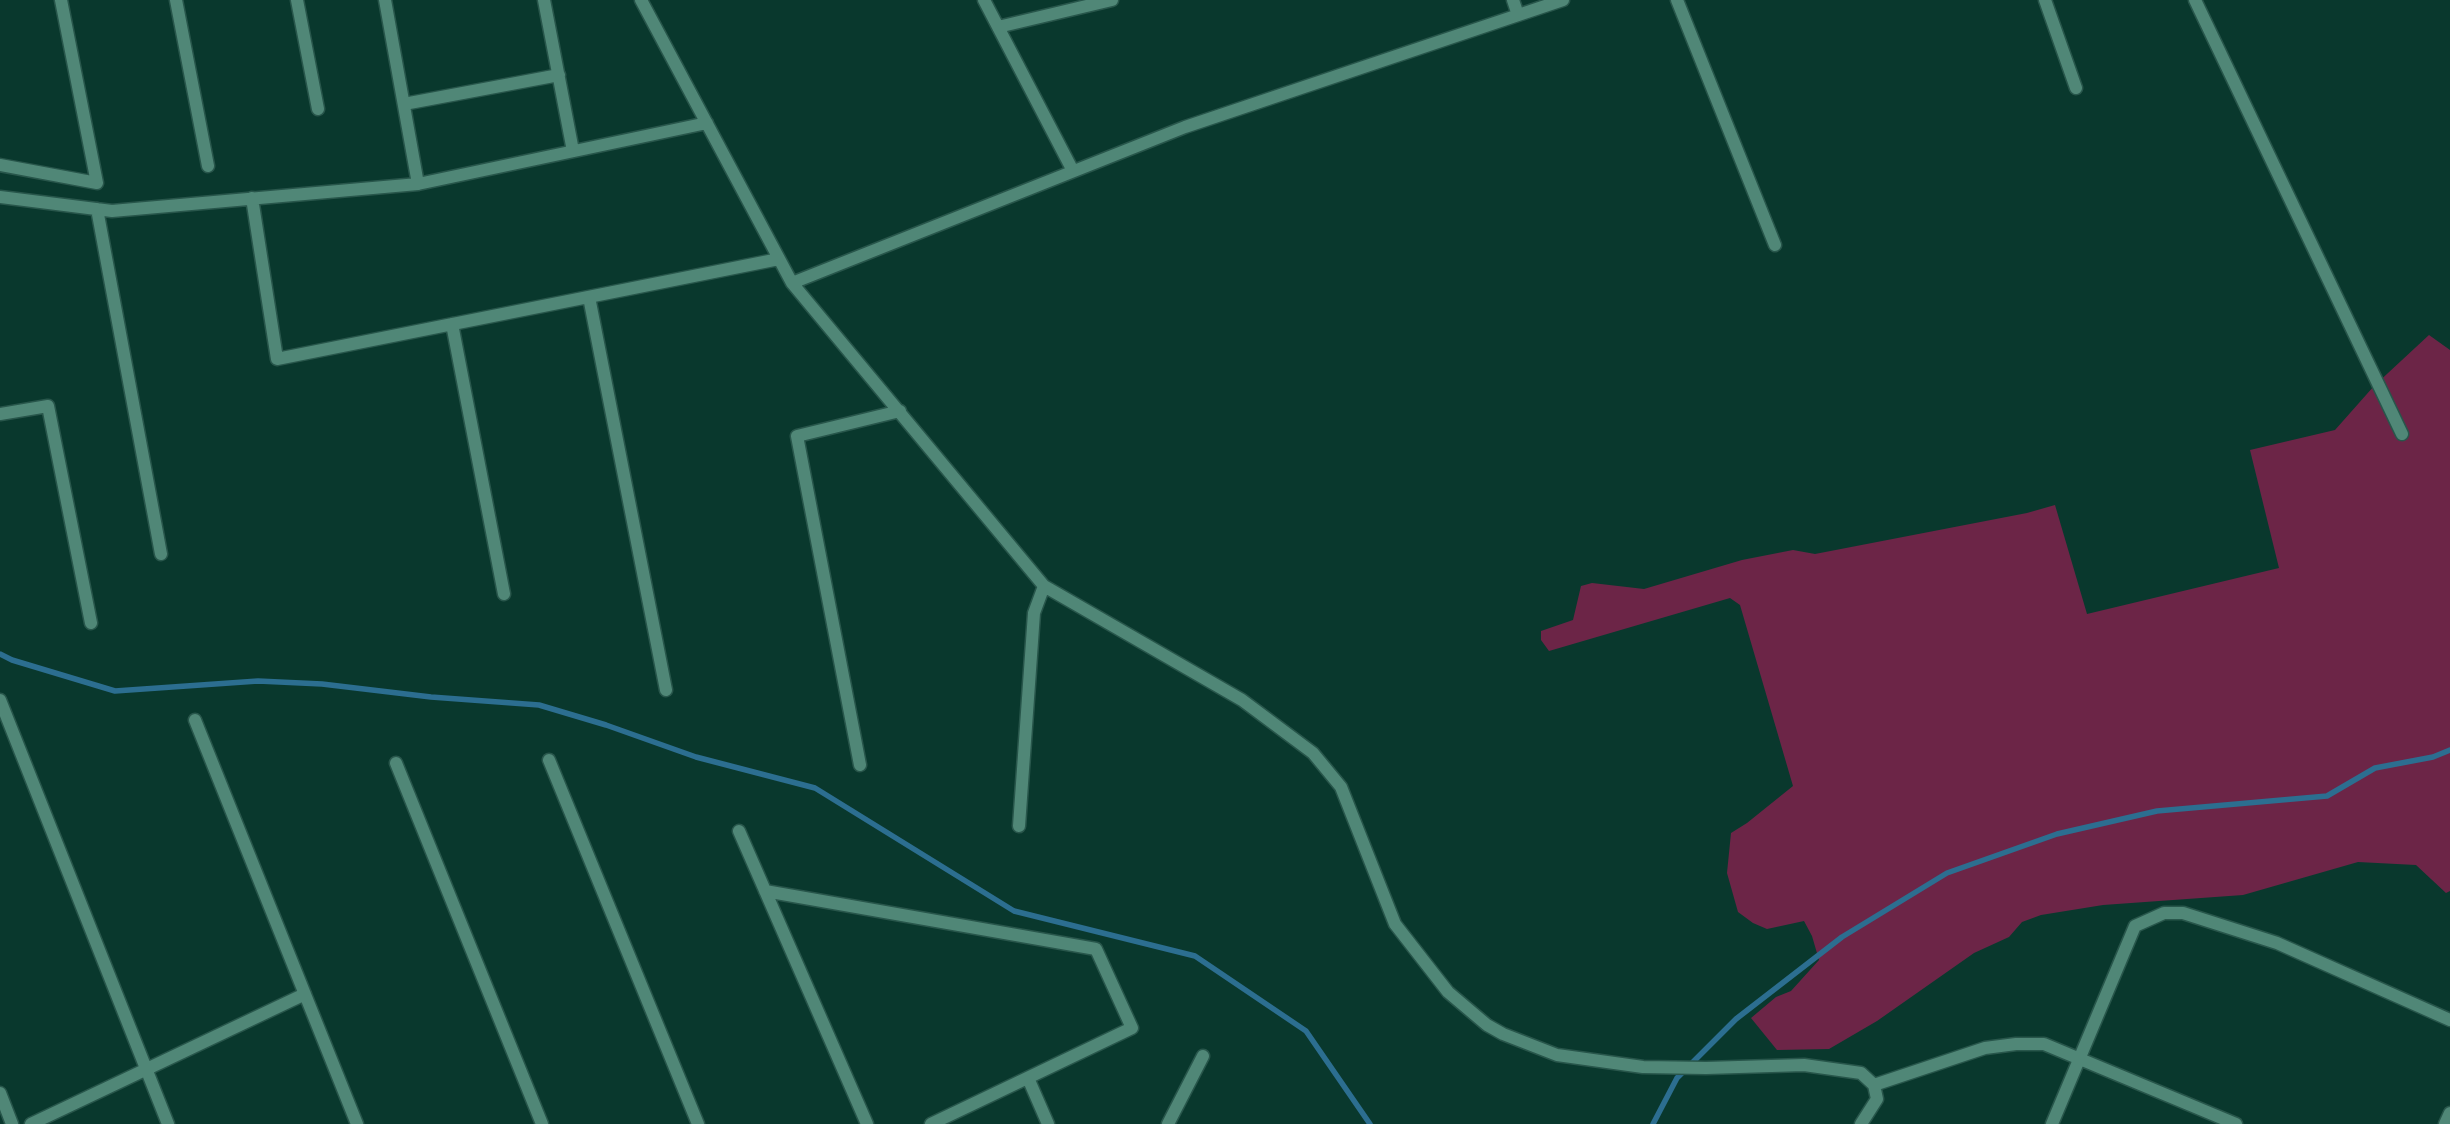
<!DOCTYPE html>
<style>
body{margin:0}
canvas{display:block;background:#09382d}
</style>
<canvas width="2450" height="1124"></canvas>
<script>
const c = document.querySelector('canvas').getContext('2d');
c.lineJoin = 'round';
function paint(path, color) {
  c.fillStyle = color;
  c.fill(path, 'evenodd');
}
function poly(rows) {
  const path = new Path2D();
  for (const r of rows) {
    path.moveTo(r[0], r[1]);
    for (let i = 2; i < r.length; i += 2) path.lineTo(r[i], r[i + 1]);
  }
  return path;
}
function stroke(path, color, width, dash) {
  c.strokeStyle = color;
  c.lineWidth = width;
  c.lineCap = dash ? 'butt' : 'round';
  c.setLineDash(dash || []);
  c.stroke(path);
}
const green = poly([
 [2429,335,2450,350,2450,891,2446,893,2416,865,2358,862,2243,895,2103,905,2041,915,2022,922,2009,937,1974,953,1877,1021,1829,1049,1777,1050,1751,1018,1776,997,1791,991,1819,960,1812,936,1804,921,1767,929,1753,923,1738,912,1727,873,1731,833,1747,823,1793,786,1740,605,1730,598,1549,651,1541,640,1541,631,1573,620,1581,586,1592,583,1644,589,1742,560,1793,550,1815,554,2027,513,2055,505,2087,614,2279,568,2250,450,2335,430,2374,386]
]);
const stream = poly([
 [0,654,12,660,115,691,258,681,322,684,431,697,539,705,606,725,696,757,815,788,1014,911,1195,956,1306,1031,1370,1124],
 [1653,1124,1677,1078,1736,1019,1842,937,1947,873,2057,834,2157,811,2327,796,2375,768,2433,757,2450,750]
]);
const minor = poly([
 [176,0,208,166],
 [297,0,318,109],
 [385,0,418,184],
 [544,0,573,151],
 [641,0,792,283,1044,586,1242,700,1313,753,1341,787,1395,924,1448,992,1487,1025,1503,1034,1557,1055,1643,1067,1706,1068,1804,1065,1861,1073,1874,1085,1877,1099,1861,1124],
 [984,0,1073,171],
 [1513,0,1518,15],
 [1677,0,1775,245],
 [2045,0,2076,88],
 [2195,0,2402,434],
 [998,27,1112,0],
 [404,104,559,75],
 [0,165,97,183,61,0],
 [0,197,112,211,418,184,707,123],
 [252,198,277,359,779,259],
 [97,209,161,554],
 [792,283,1185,127,1563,0],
 [589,297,666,690],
 [452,324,504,594],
 [0,414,48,406,91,623],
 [0,700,168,1124],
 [195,720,357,1124],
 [549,760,698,1124],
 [396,763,542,1124],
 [860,765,797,436,900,411],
 [1019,826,1034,613,1044,586],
 [739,831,867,1124],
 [765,891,1096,949,1132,1028,931,1124],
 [1028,1078,1048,1124],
 [1874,1085,1985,1048,2016,1044,2044,1044,2236,1124],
 [0,1093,12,1124],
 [31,1124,305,994],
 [1168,1124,1203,1056],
 [2052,1124,2135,926,2164,913,2183,913,2277,943,2450,1020],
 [2445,1124,2450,1113]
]);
paint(green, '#6c2547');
stroke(stream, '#2c6e90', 5.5);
stroke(minor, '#28564b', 15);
stroke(minor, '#508777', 12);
</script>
